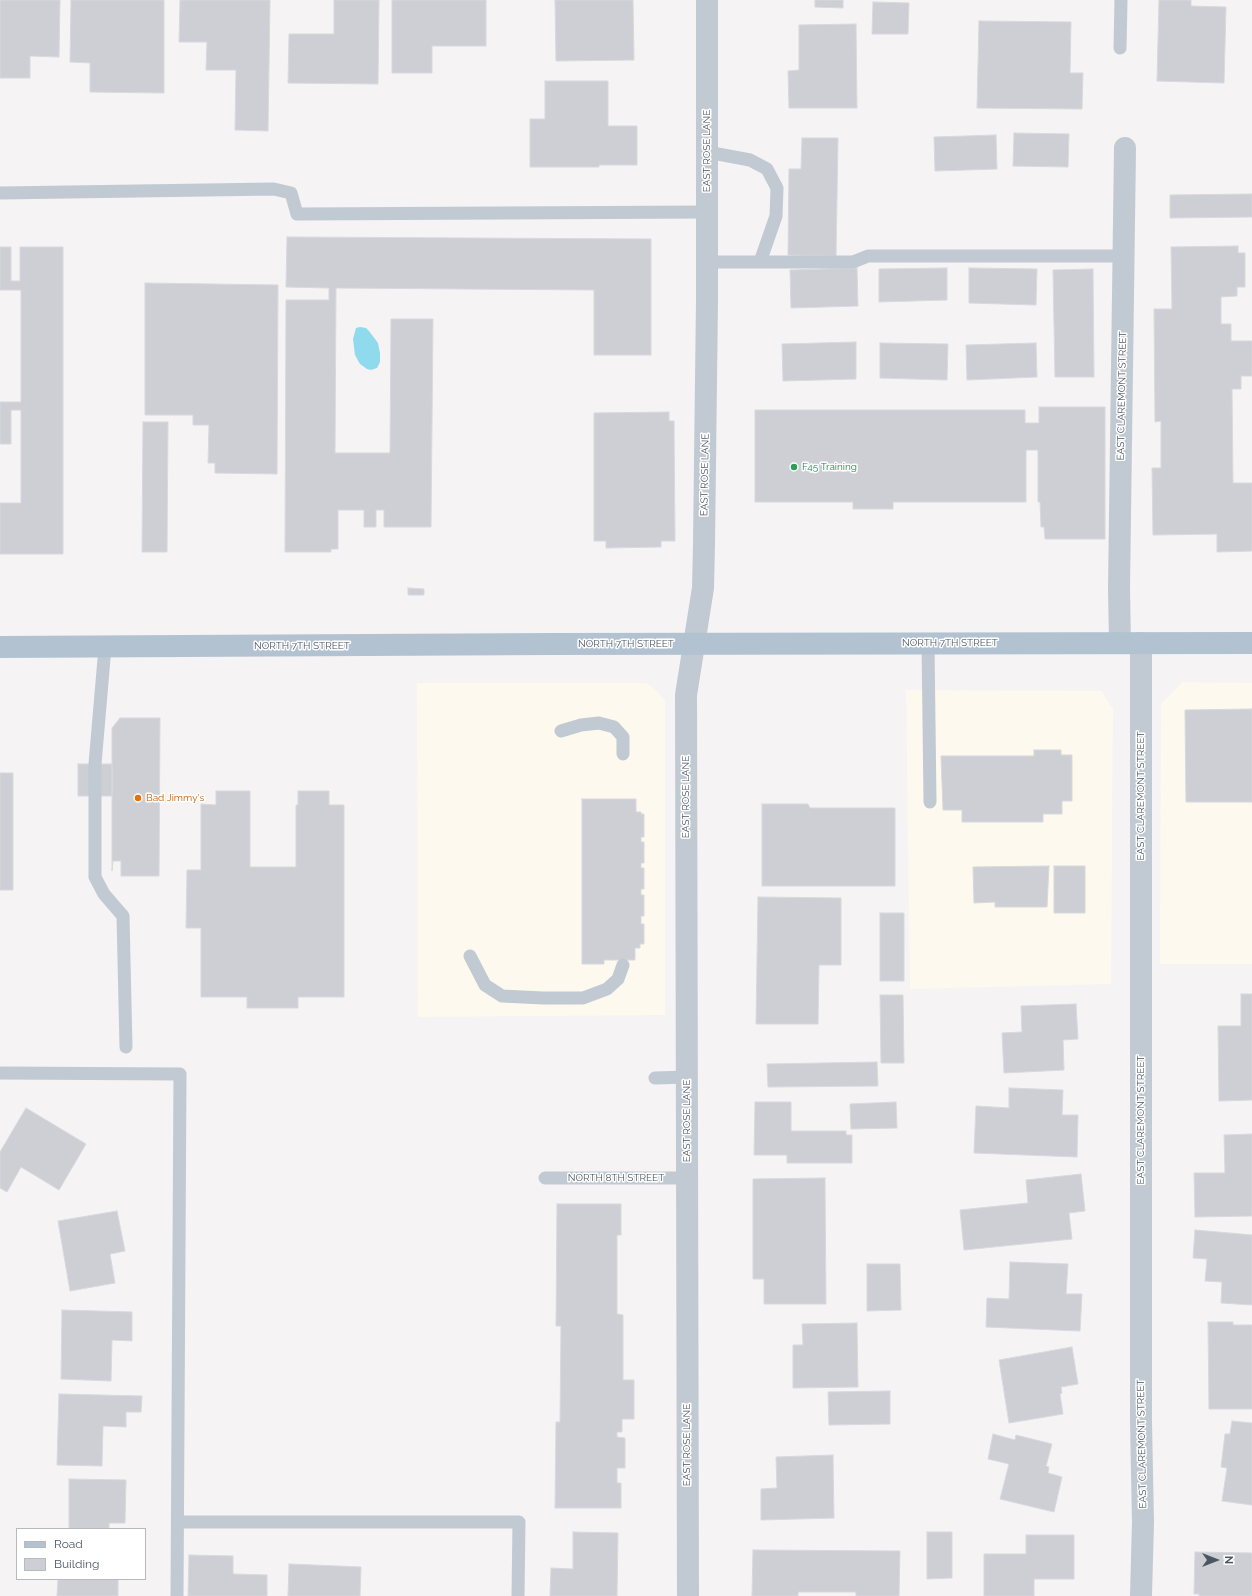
<!DOCTYPE html>
<style>
body{margin:0}
#map{position:relative;width:1252px;height:1596px;overflow:hidden;background:#f5f3f3;font-family:Raleway,sans-serif}
canvas{display:block}
.legend{position:absolute;left:16px;top:1528px;width:130px;height:52px;box-sizing:border-box;background:#fff;border:1px solid #b7bbc0;margin:0;padding:5px 7px;list-style:none;font-size:12px;color:#4a5661}
.legend li{display:flex;align-items:center;gap:8px;height:20px}
.legend b{width:20px;border:1px solid #b7bbc0}
.north{position:absolute;left:1196px;top:1540px;width:40px;height:40px;-webkit-text-stroke:3px #fff;paint-order:stroke;rotate:90deg;font-size:11px;font-weight:700;line-height:16px;text-align:center;color:#4a5661}
.north::after{content:'';display:block;margin:auto;width:14px;height:18px;background:#4a5661;clip-path:polygon(50% 0,100% 100%,50% 72%,0 100%)}
</style>
<div id="map">
<canvas width="1252" height="1596"></canvas>
<ul class="legend">
<li><b style="height:5px;background:#b3c2d1"></b>Road</li>
<li><b style="height:11px;background:#cdcfd5"></b>Building</li>
</ul>
<div class="north">N</div>
</div>
<script>
const c = document.querySelector('canvas').getContext('2d');
c.lineJoin = 'round';
function paint(path, color) {
  c.fillStyle = color;
  c.fill(path, 'evenodd');
}
function poly(rows) {
  const path = new Path2D();
  for (const r of rows) {
    path.moveTo(r[0], r[1]);
    for (let i = 2; i < r.length; i += 2) path.lineTo(r[i], r[i + 1]);
  }
  return path;
}
function stroke(path, color, width, dash) {
  c.strokeStyle = color;
  c.lineWidth = width;
  c.lineCap = dash ? 'butt' : 'round';
  c.setLineDash(dash || []);
  c.stroke(path);
}
function label(font, color, halo, rows, align = 'center') {
  c.font = font + ' Raleway,sans-serif';
  c.lineWidth = 3;
  c.setLineDash([]);
  c.textBaseline = 'middle';
  c.strokeStyle = halo;
  c.fillStyle = color;
  for (const [text, x, y, turn = 0] of rows) {
    c.save();
    c.translate(x, y);
    c.rotate((+turn || 0) * Math.PI / 180);
    c.textAlign = isNaN(turn) ? turn : align;
    if (halo) c.strokeText(text, 0, 0);
    c.fillText(text, 0, 0);
    c.restore();
  }
}
const commercial = poly([
 [1183,682,1252,683,1252,964,1160,964,1161,704],
 [417,683,646,683,656,690,665,701,665,1015,418,1017],
 [906,690,1101,691,1113,709,1111,984,910,989]
]);
const water = poly([
 [360,327,366,328,369,331,378,343,380,353,380,362,377,368,371,370,367,369,360,364,355,355,353,339,356,328]
]);
const building = poly([
 [0,0,60,0,59,57,30,56,30,78,0,78,0,0],
 [71,0,164,0,164,93,90,92,90,63,70,62,71,0],
 [180,0,270,0,268,131,235,130,236,70,206,70,207,42,179,42,180,0],
 [334,0,379,0,378,84,288,83,289,34,334,34,334,0],
 [392,0,486,0,486,46,432,46,432,73,392,73,392,0],
 [555,0,633,0,634,60,556,61,555,0],
 [815,0,843,0,843,8,815,7,815,0],
 [1159,0,1191,0,1191,6,1226,7,1224,83,1157,81,1159,0],
 [873,2,909,3,908,34,872,34,873,2],
 [979,21,1071,22,1070,73,1083,73,1082,109,977,108,979,21],
 [856,24,857,108,789,108,788,71,799,70,799,25,856,24],
 [545,81,608,81,608,126,637,126,637,165,599,165,599,167,530,167,530,119,545,119,545,81],
 [1014,133,1069,134,1068,167,1013,166,1014,133],
 [996,135,997,169,935,171,934,137,996,135],
 [802,138,838,138,836,256,788,255,789,169,801,169,802,138],
 [1252,194,1252,217,1170,218,1170,195,1252,194],
 [287,237,651,239,651,355,594,355,594,290,336,288,335,453,390,453,391,319,433,319,431,527,384,527,384,510,376,510,376,527,364,527,364,510,338,510,338,549,331,549,331,552,285,552,286,300,329,300,329,288,286,287,287,237],
 [1238,246,1238,253,1245,253,1245,287,1237,287,1237,296,1221,297,1221,324,1231,324,1231,341,1252,341,1252,376,1241,376,1241,389,1232,389,1233,483,1252,483,1252,551,1217,552,1217,534,1153,535,1152,468,1161,468,1161,421,1155,422,1154,309,1172,309,1171,247,1238,246],
 [0,247,11,247,11,281,20,281,20,247,63,247,63,554,0,554,0,503,21,503,21,410,11,410,11,444,0,444,0,402,21,402,21,290,0,290,0,247],
 [857,268,858,306,791,308,790,270,857,268],
 [947,268,947,300,879,302,879,269,947,268],
 [969,268,1037,269,1036,305,969,303,969,268],
 [1093,269,1094,377,1055,377,1053,270,1093,269],
 [145,283,278,285,277,474,215,473,215,463,208,463,209,425,193,425,193,415,145,415,145,283],
 [856,342,856,379,783,381,782,344,856,342],
 [880,343,948,344,947,380,880,378,880,343],
 [1036,343,1037,377,967,380,966,345,1036,343],
 [1039,407,1105,407,1105,539,1045,539,1044,527,1041,527,1040,502,1038,502,1038,450,1026,450,1026,502,893,502,893,509,853,509,853,502,755,502,755,410,1025,410,1025,423,1039,423,1039,407],
 [669,412,669,421,674,421,675,541,661,541,661,547,606,548,606,541,594,541,594,413,669,412],
 [143,422,168,422,167,552,142,552,143,422],
 [408,588,424,589,424,595,408,595,408,588],
 [1252,709,1252,802,1186,802,1185,710,1252,709],
 [120,718,160,718,159,876,121,876,121,861,113,861,112,871,112,728,120,718],
 [1034,750,1061,750,1061,755,1072,755,1072,801,1062,801,1062,814,1043,814,1043,822,962,822,962,810,943,810,941,756,1034,756,1034,750],
 [78,764,112,764,112,796,78,796,78,764],
 [0,773,13,773,13,890,0,890,0,773],
 [216,791,250,791,250,867,296,867,296,805,298,805,298,791,329,791,329,805,344,805,344,997,298,997,298,1008,247,1008,247,997,201,997,201,928,186,928,187,870,201,870,201,804,216,805,216,791],
 [582,799,636,799,636,812,641,812,641,814,644,814,644,837,641,837,641,842,644,842,644,863,641,863,641,868,644,868,644,889,641,889,641,895,644,895,644,916,641,916,641,924,644,924,644,944,640,944,640,948,635,948,635,960,604,960,604,964,582,964,582,799],
 [762,804,808,804,810,808,895,808,895,886,762,886,762,804],
 [1049,866,1047,907,995,907,995,902,974,903,973,867,1049,866],
 [1054,866,1085,866,1085,913,1054,913,1054,866],
 [758,897,841,898,841,965,819,965,818,1024,756,1024,758,897],
 [880,913,904,913,904,981,880,981,880,913],
 [1241,994,1252,994,1252,1100,1219,1101,1218,1026,1241,1026,1241,994],
 [880,995,903,995,904,1063,881,1063,880,995],
 [1076,1004,1078,1039,1063,1040,1064,1070,1004,1073,1002,1033,1022,1032,1021,1006,1076,1004],
 [877,1062,878,1086,768,1087,767,1064,877,1062],
 [1009,1088,1063,1090,1062,1115,1078,1115,1077,1157,974,1153,976,1106,1009,1108,1009,1088],
 [755,1102,791,1102,791,1131,846,1131,846,1135,852,1135,852,1163,787,1163,787,1155,754,1155,755,1102],
 [896,1102,897,1128,851,1129,850,1104,896,1102],
 [26,1108,86,1144,59,1190,21,1167,7,1192,0,1188,0,1152,26,1108],
 [1252,1134,1252,1216,1195,1217,1194,1173,1225,1173,1224,1135,1252,1134],
 [1081,1174,1085,1211,1069,1213,1072,1239,964,1250,960,1210,1028,1203,1026,1180,1081,1174],
 [825,1178,826,1304,764,1304,764,1279,753,1279,753,1179,825,1178],
 [557,1204,621,1204,621,1235,617,1235,617,1314,623,1315,623,1380,634,1380,634,1419,622,1419,622,1432,617,1432,617,1437,625,1438,625,1468,617,1468,617,1483,621,1483,621,1508,555,1508,556,1422,560,1422,561,1326,556,1326,557,1204],
 [117,1211,125,1251,110,1254,115,1283,70,1291,58,1221,117,1211],
 [1195,1230,1252,1235,1252,1305,1221,1303,1222,1282,1205,1281,1207,1259,1193,1258,1195,1230],
 [1010,1262,1068,1264,1066,1294,1082,1294,1080,1331,986,1327,987,1298,1009,1299,1010,1262],
 [867,1264,900,1264,901,1310,867,1311,867,1264],
 [62,1310,132,1312,132,1341,112,1340,111,1381,61,1379,62,1310],
 [1208,1322,1233,1322,1233,1325,1252,1325,1252,1409,1209,1409,1208,1322],
 [857,1323,858,1387,793,1388,793,1345,803,1345,802,1324,857,1323],
 [1072,1347,1078,1384,1061,1387,1062,1393,1060,1394,1063,1414,1009,1423,999,1360,1072,1347],
 [890,1391,890,1424,829,1425,828,1392,890,1391],
 [59,1394,142,1396,141,1412,126,1412,126,1427,103,1426,102,1466,57,1465,59,1394],
 [1232,1421,1252,1423,1252,1505,1222,1501,1227,1468,1221,1467,1225,1434,1230,1434,1232,1421],
 [993,1434,1015,1440,1016,1435,1052,1444,1046,1466,1049,1467,1048,1473,1062,1477,1054,1512,1000,1499,1009,1464,988,1459,993,1434],
 [833,1455,834,1518,761,1520,761,1489,777,1488,776,1457,833,1455],
 [69,1479,126,1480,125,1523,109,1523,109,1529,69,1529,69,1479],
 [573,1532,618,1533,617,1596,550,1596,551,1568,573,1569,573,1532],
 [927,1532,952,1532,952,1578,927,1579,927,1532],
 [1026,1535,1074,1535,1074,1579,1034,1579,1034,1596,984,1596,984,1554,1026,1554,1026,1535],
 [753,1550,900,1551,899,1596,856,1596,856,1592,798,1592,798,1596,752,1596,753,1550],
 [1195,1552,1252,1553,1252,1596,1199,1596,1199,1594,1194,1594,1195,1552],
 [189,1555,233,1556,233,1574,267,1575,267,1596,188,1596,189,1555],
 [289,1564,361,1567,360,1596,288,1596,289,1564],
 [58,1579,118,1579,118,1596,57,1596,58,1579]
]);
const lane = poly([
 [1120,48,1121,0],
 [707,152,750,160,767,169,777,188,776,216,760,262],
 [0,193,274,189,291,193,297,214,707,212],
 [707,262,853,262,868,256,1124,256],
 [928,643,930,802],
 [105,647,95,764,95,877,104,894,123,916,126,1047],
 [561,731,581,725,599,723,614,727,623,737,623,754],
 [470,956,485,985,502,996,543,998,583,998,607,989,618,979,623,965],
 [0,1073,180,1074,177,1596],
 [655,1078,687,1077],
 [545,1178,687,1178],
 [178,1522,519,1522,518,1596]
]);
const street = poly([
 [1120,643,1119,589,1125,148],
 [1141,643,1141,1422,1143,1522,1141,1596],
 [688,1596,686,695,703,588,704,544,707,300,707,0]
]);
const primary = poly([
 [0,647,551,644,1252,643]
]);
const markers = [
 [794,467,4,"#2e9e5b"],
 [138,798,4,"#e8710a"]
];
const streetNames = [
 ["EAST ROSE LANE",707,151,-90],
 ["EAST CLAREMONT STREET",1122,396,-89],
 ["EAST ROSE LANE",705,475,-89],
 ["NORTH 7TH STREET",950,643],
 ["NORTH 7TH STREET",626,644],
 ["NORTH 7TH STREET",302,646],
 ["EAST CLAREMONT STREET",1141,796,-90],
 ["EAST ROSE LANE",686,797,-90],
 ["EAST CLAREMONT STREET",1141,1120,-90],
 ["EAST ROSE LANE",687,1121,-90],
 ["NORTH 8TH STREET",616,1178],
 ["EAST CLAREMONT STREET",1142,1444,-91],
 ["EAST ROSE LANE",687,1445,-90]
];
const leisureNames = [
 ["F45 Training",802,467]
];
const foodNames = [
 ["Bad Jimmy's",146,798]
];
paint(commercial, '#fdf9ef');
paint(water, '#90daee');
paint(building, '#cdcfd5');
stroke(building, '#d7d9de', 1);
stroke(lane, '#c1cad2', 13);
stroke(street, '#c1cad2', 22);
stroke(primary, '#b3c2d1', 22);
for (const [x, y, r, color] of markers) {
  const dot = new Path2D();
  dot.arc(x, y, r, 0, 2 * Math.PI);
  c.fillStyle = color;
  c.fill(dot);
  stroke(dot, '#fff', 1.5);
}
label('10px', '#4a5661', '#fff', streetNames);
label('10px', '#27864d', '#fff', leisureNames, 'left');
label('10px', '#c56008', '#fff', foodNames, 'left');
</script>
